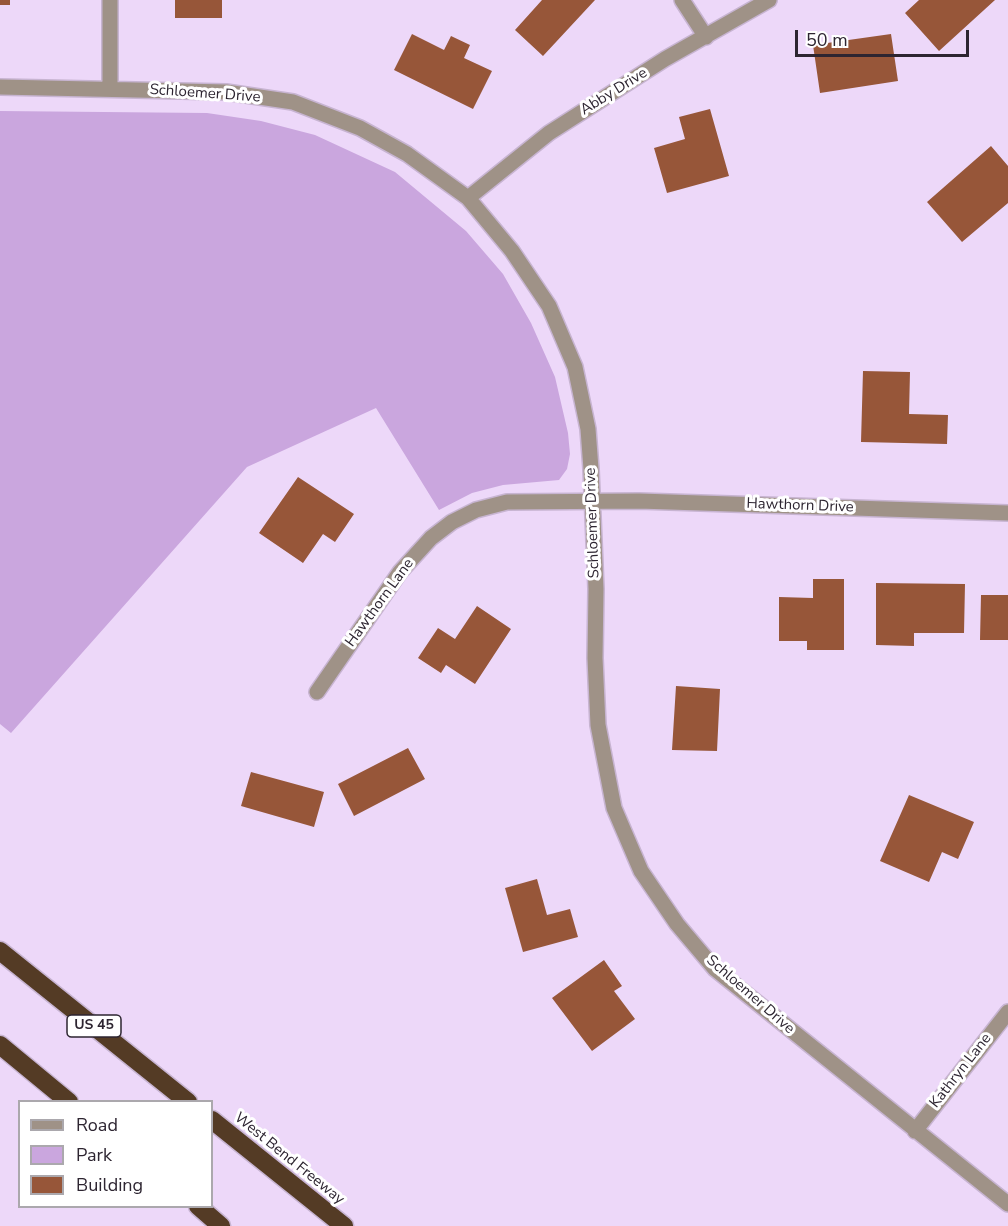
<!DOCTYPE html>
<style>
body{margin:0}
#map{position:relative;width:1008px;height:1226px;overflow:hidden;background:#edd8f9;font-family:"Nunito Sans",sans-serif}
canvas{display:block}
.legend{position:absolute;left:18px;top:1100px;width:195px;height:108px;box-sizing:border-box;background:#fff;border:2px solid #aba8ad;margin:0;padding:8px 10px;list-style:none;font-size:18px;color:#2d2531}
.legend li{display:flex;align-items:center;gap:12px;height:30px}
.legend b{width:30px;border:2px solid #aba8ad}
.scale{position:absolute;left:795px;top:30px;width:174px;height:27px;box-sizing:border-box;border:3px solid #2d2531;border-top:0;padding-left:8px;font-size:18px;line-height:21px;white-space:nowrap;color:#2d2531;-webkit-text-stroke:4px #fff;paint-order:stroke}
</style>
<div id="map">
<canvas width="1008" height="1226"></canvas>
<ul class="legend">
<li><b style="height:8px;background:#9f9287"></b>Road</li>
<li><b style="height:16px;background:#caa6de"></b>Park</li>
<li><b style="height:16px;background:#975639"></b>Building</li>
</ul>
<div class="scale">50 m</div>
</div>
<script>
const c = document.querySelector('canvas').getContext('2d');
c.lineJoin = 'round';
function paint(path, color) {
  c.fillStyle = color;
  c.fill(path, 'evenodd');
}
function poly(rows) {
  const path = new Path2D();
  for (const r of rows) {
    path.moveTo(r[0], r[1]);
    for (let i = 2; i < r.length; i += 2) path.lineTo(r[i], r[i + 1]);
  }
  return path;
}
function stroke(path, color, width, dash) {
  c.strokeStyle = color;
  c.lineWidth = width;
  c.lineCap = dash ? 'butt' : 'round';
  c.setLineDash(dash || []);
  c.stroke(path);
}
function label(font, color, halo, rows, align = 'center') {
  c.font = font + ' "Nunito Sans",sans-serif';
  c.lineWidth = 6;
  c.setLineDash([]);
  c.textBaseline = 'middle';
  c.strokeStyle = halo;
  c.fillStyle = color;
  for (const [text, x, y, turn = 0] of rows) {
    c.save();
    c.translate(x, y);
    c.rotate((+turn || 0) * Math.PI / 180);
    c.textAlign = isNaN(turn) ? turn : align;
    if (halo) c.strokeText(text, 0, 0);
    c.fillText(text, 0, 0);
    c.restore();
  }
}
const green = poly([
 [0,111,207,113,261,121,315,135,395,172,466,231,503,274,531,323,555,377,568,433,570,454,567,469,559,480,503,485,472,493,439,510,376,408,247,467,11,733,0,724]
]);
const building = poly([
 [0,0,10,0,10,5,0,5],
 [175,0,222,0,222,18,175,18],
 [542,0,595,0,543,56,515,30],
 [919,0,995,0,939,51,905,13],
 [412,34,444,50,451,36,470,45,464,58,492,71,473,109,394,70],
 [891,34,898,81,820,93,813,45],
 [710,109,729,176,667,193,654,148,685,139,679,117],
 [991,146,1008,166,1008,203,962,242,927,202],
 [863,371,910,372,909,414,948,415,947,444,861,442],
 [298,477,354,514,335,542,323,534,303,563,259,533],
 [813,579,844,579,844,650,807,650,807,641,779,641,779,597,813,598],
 [876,583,965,584,964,633,914,633,914,646,876,645],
 [981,595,1008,595,1008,640,980,640],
 [477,606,511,629,475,684,446,665,441,673,418,658,438,628,455,639],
 [676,686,720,689,717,751,672,750],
 [408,748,425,779,354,816,338,784],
 [251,772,324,792,314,827,241,806],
 [909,795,974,822,958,859,942,852,929,882,880,861],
 [537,879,547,915,570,909,578,937,523,952,505,888],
 [604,960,622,986,614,991,635,1019,592,1051,552,998]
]);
const minor = poly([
 [110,0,110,89],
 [682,0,706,37],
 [0,87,226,92,293,102,360,128,407,154,468,198,512,251,549,306,575,367,588,429,591,469,596,589,595,658,598,725,614,808,641,871,677,924,715,969,1008,1204],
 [468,198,549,133,665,59,769,0],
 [317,692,400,572,431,538,452,522,476,510,507,502,639,501,1008,513],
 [915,1131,1008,1012]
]);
const highway = poly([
 [0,951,188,1102],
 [0,1045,69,1102],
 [212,1120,344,1226],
 [198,1206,221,1226]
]);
const shields = [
 [94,1026,54]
];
const shieldNames = [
 ["US 45",94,1026]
];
const streetNames = [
 ["Abby Drive",614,92,-32],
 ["Schloemer Drive",205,94,4],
 ["Hawthorn Drive",800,506,2],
 ["Schloemer Drive",593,523,-92],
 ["Hawthorn Lane",380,603,-54],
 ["Schloemer Drive",750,995,41],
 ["Kathryn Lane",961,1071,-52],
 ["West Bend Freeway",289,1159,39]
];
paint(green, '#caa6de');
paint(building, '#975639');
stroke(minor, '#c7b4d1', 18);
stroke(highway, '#c7b4d1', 21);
stroke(minor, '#9f9287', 15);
stroke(highway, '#543b25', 18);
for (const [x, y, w] of shields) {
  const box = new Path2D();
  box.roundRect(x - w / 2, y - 11, w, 22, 4.5);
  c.fillStyle = '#fff';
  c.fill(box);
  stroke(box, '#2d2531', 1.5);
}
label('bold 14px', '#2d2531', null, shieldNames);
label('15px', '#2d2531', '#fff', streetNames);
</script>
